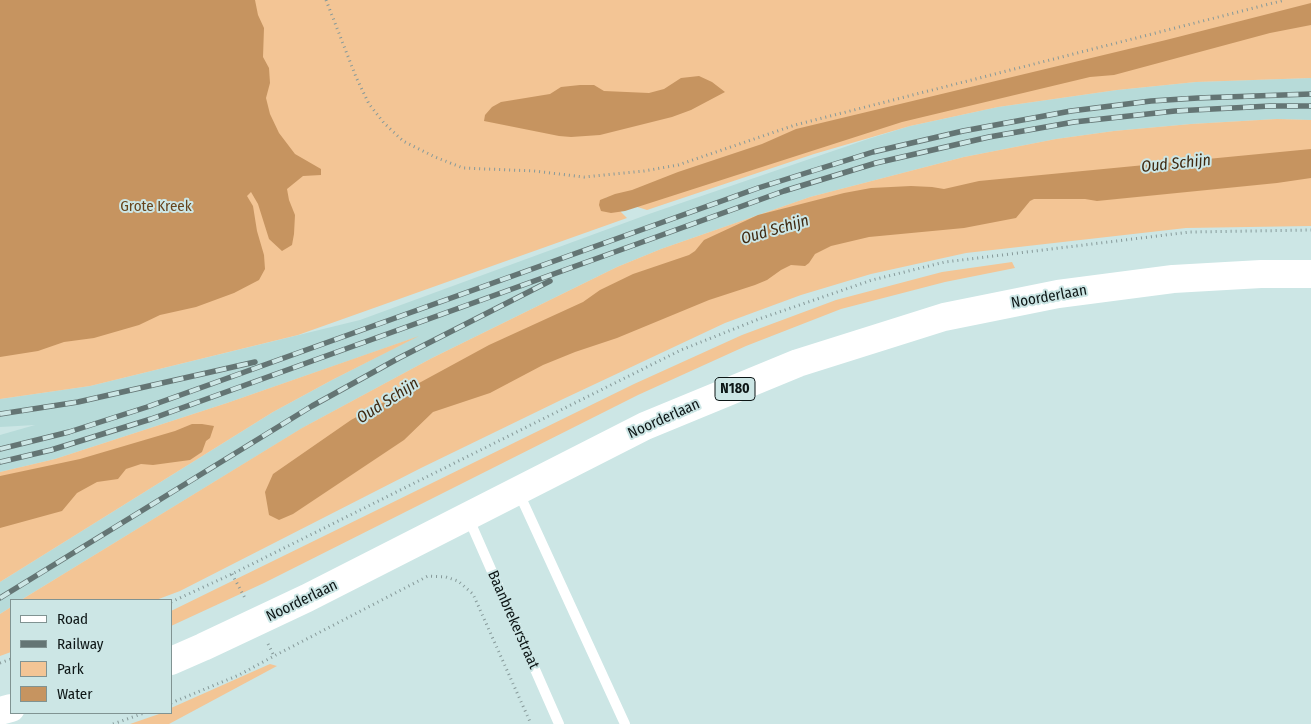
<!DOCTYPE html>
<style>
body{margin:0}
#map{position:relative;width:1311px;height:724px;overflow:hidden;background:#cce6e5;font-family:"Fira Sans Condensed",sans-serif}
canvas{display:block}
.legend{position:absolute;left:10px;top:599px;width:162px;height:115px;box-sizing:border-box;background:#cce6e5;border:1px solid #809392;margin:0;padding:6px 9px;list-style:none;font-size:15px;color:#0d1616}
.legend li{display:flex;align-items:center;gap:10px;height:25px}
.legend b{width:25px;border:1px solid #809392}
</style>
<div id="map">
<canvas width="1311" height="724"></canvas>
<ul class="legend">
<li><b style="height:6px;background:#fff"></b>Road</li>
<li><b style="height:6px;background:#647574"></b>Railway</li>
<li><b style="height:14px;background:#f3c595"></b>Park</li>
<li><b style="height:14px;background:#c69460"></b>Water</li>
</ul>
</div>
<script>
const c = document.querySelector('canvas').getContext('2d');
c.lineJoin = 'round';
function paint(path, color) {
  c.fillStyle = color;
  c.fill(path, 'evenodd');
}
function poly(rows) {
  const path = new Path2D();
  for (const r of rows) {
    path.moveTo(r[0], r[1]);
    for (let i = 2; i < r.length; i += 2) path.lineTo(r[i], r[i + 1]);
  }
  return path;
}
function stroke(path, color, width, dash) {
  c.strokeStyle = color;
  c.lineWidth = width;
  c.lineCap = dash ? 'butt' : 'round';
  c.setLineDash(dash || []);
  c.stroke(path);
}
function label(font, color, halo, rows, align = 'center') {
  c.font = font + ' "Fira Sans Condensed",sans-serif';
  c.lineWidth = 4;
  c.setLineDash([]);
  c.textBaseline = 'middle';
  c.strokeStyle = halo;
  c.fillStyle = color;
  for (const [text, x, y, turn = 0] of rows) {
    c.save();
    c.translate(x, y);
    c.rotate((+turn || 0) * Math.PI / 180);
    c.textAlign = isNaN(turn) ? turn : align;
    if (halo) c.strokeText(text, 0, 0);
    c.fillText(text, 0, 0);
    c.restore();
  }
}
const built = poly([
 [1311,78,1311,120,1277,119,1191,124,1114,131,1056,139,964,157,810,197,661,249,617,267,432,358,304,427,21,600,11,600,11,607,0,614,0,582,273,412,332,380,414,338,227,403,55,459,0,472,0,435,35,425,0,427,0,399,90,386,360,320,649,214,868,139,910,126,998,107,1117,90,1196,82]
]);
const green = poly([
 [0,0,1311,0,1311,78,1196,82,1117,90,998,107,910,126,814,154,647,210,606,197,627,218,298,335,90,386,0,399],
 [1277,119,1311,120,1311,226,1186,228,966,253,871,274,801,295,725,323,561,400,421,468,180,591,156,600,21,600,302,428,432,358,617,267,661,249,810,197,964,157,1056,139,1114,131,1191,124],
 [1012,262,1015,268,945,282,841,309,746,346,638,395,264,583,171,626,171,611,634,384,742,335,836,300,942,272],
 [419,336,332,380,273,412,0,582,0,472,55,459,227,403],
 [11,607,11,652,0,656,0,614],
 [270,664,277,666,169,724,130,724,162,713,171,713,171,708]
]);
const water = poly([
 [0,0,255,0,258,15,264,28,263,57,269,68,270,83,266,98,270,114,279,133,295,154,321,169,321,175,303,176,287,189,289,200,295,215,294,234,292,245,282,251,269,239,258,204,251,192,247,196,253,206,257,231,264,255,265,269,259,280,234,293,196,307,160,315,139,325,94,338,64,342,38,351,0,357],
 [1311,3,1311,25,1270,33,1114,75,1090,77,902,122,625,211,611,213,601,211,599,205,600,200,615,194,632,190,678,172,762,144,796,129,1166,40],
 [699,76,712,82,725,92,691,110,672,117,600,135,571,137,559,136,484,121,485,115,492,107,501,102,550,94,561,87,580,85,594,85,604,91,649,93,664,89,681,78],
 [1311,149,1311,178,1277,183,1097,201,1085,199,1034,199,1030,201,1016,218,964,228,869,237,831,246,815,254,809,263,805,266,791,265,781,270,767,280,755,285,709,300,617,338,575,352,543,365,490,393,433,412,404,440,293,514,279,520,269,515,265,492,273,474,351,420,489,345,583,302,600,290,633,274,689,255,695,251,704,240,758,215,844,193,871,188,911,186,932,187,944,189,979,181],
 [192,424,202,424,214,426,210,438,206,441,202,452,190,460,153,465,141,464,126,469,118,479,97,482,77,493,62,511,0,528,0,476,80,459,175,431]
]);
const path = poly([
 [326,0,356,77,369,104,384,123,403,141,435,157,463,168,534,171,584,177,644,171,678,165,795,125,1285,0],
 [232,574,246,600],
 [171,602,232,574,681,350,759,319,872,280,945,262,1190,232,1311,230],
 [268,644,274,656,428,576,446,577,458,581,473,594,531,724],
 [0,663,11,659],
 [171,703,239,675,274,656],
 [113,724,144,713]
]);
const service = poly([
 [518,491,625,724],
 [468,517,559,724]
]);
const primary = poly([
 [171,661,203,647,307,598,645,426,798,363,944,317,1058,294,1173,279,1261,274,1311,274],
 [0,711,11,708]
]);
const rail = poly([
 [0,414,78,402,255,362],
 [0,449,69,432,147,407,758,188,873,152,963,131,1071,111,1151,101,1198,98,1311,94],
 [0,462,51,450,151,419,784,191,876,163,989,137,1074,122,1175,111,1270,106,1311,106],
 [0,598,312,406,399,358,550,281]
]);
const shields = [
 [735,389,40]
];
const shieldNames = [
 ["N180",735,389]
];
const parkNames = [
 ["Grote Kreek",156,207]
];
const streetNames = [
 ["Noorderlaan",1049,297,-10],
 ["Noorderlaan",664,419,-24],
 ["Noorderlaan",302,601,-26],
 ["Baanbrekerstraat",513,620,66]
];
const waterNames = [
 ["Oud Schijn",1176,164,-6],
 ["Oud Schijn",775,230,-16],
 ["Oud Schijn",388,401,-33]
];
paint(built, '#b7dbd9');
paint(green, '#f3c595');
paint(water, '#c69460');
stroke(path, '#869999', 3, [1, 4]);
stroke(service, '#fff', 10);
stroke(primary, '#fff', 28);
stroke(rail, '#647574', 5.5);
stroke(rail, '#cce6e5', 4, [11]);
for (const [x, y, w] of shields) {
  const box = new Path2D();
  box.roundRect(x - w / 2, y - 11.5, w, 23, 4);
  c.fillStyle = '#cce6e5';
  c.fill(box);
  stroke(box, '#0d1616', 1);
}
label('bold 14px', '#0d1616', null, shieldNames);
label('15px', '#67441c', '#cce6e5', parkNames);
label('15px', '#0d1616', '#cce6e5', streetNames);
label('italic 16px', '#3e2810', '#cce6e5', waterNames);
</script>
